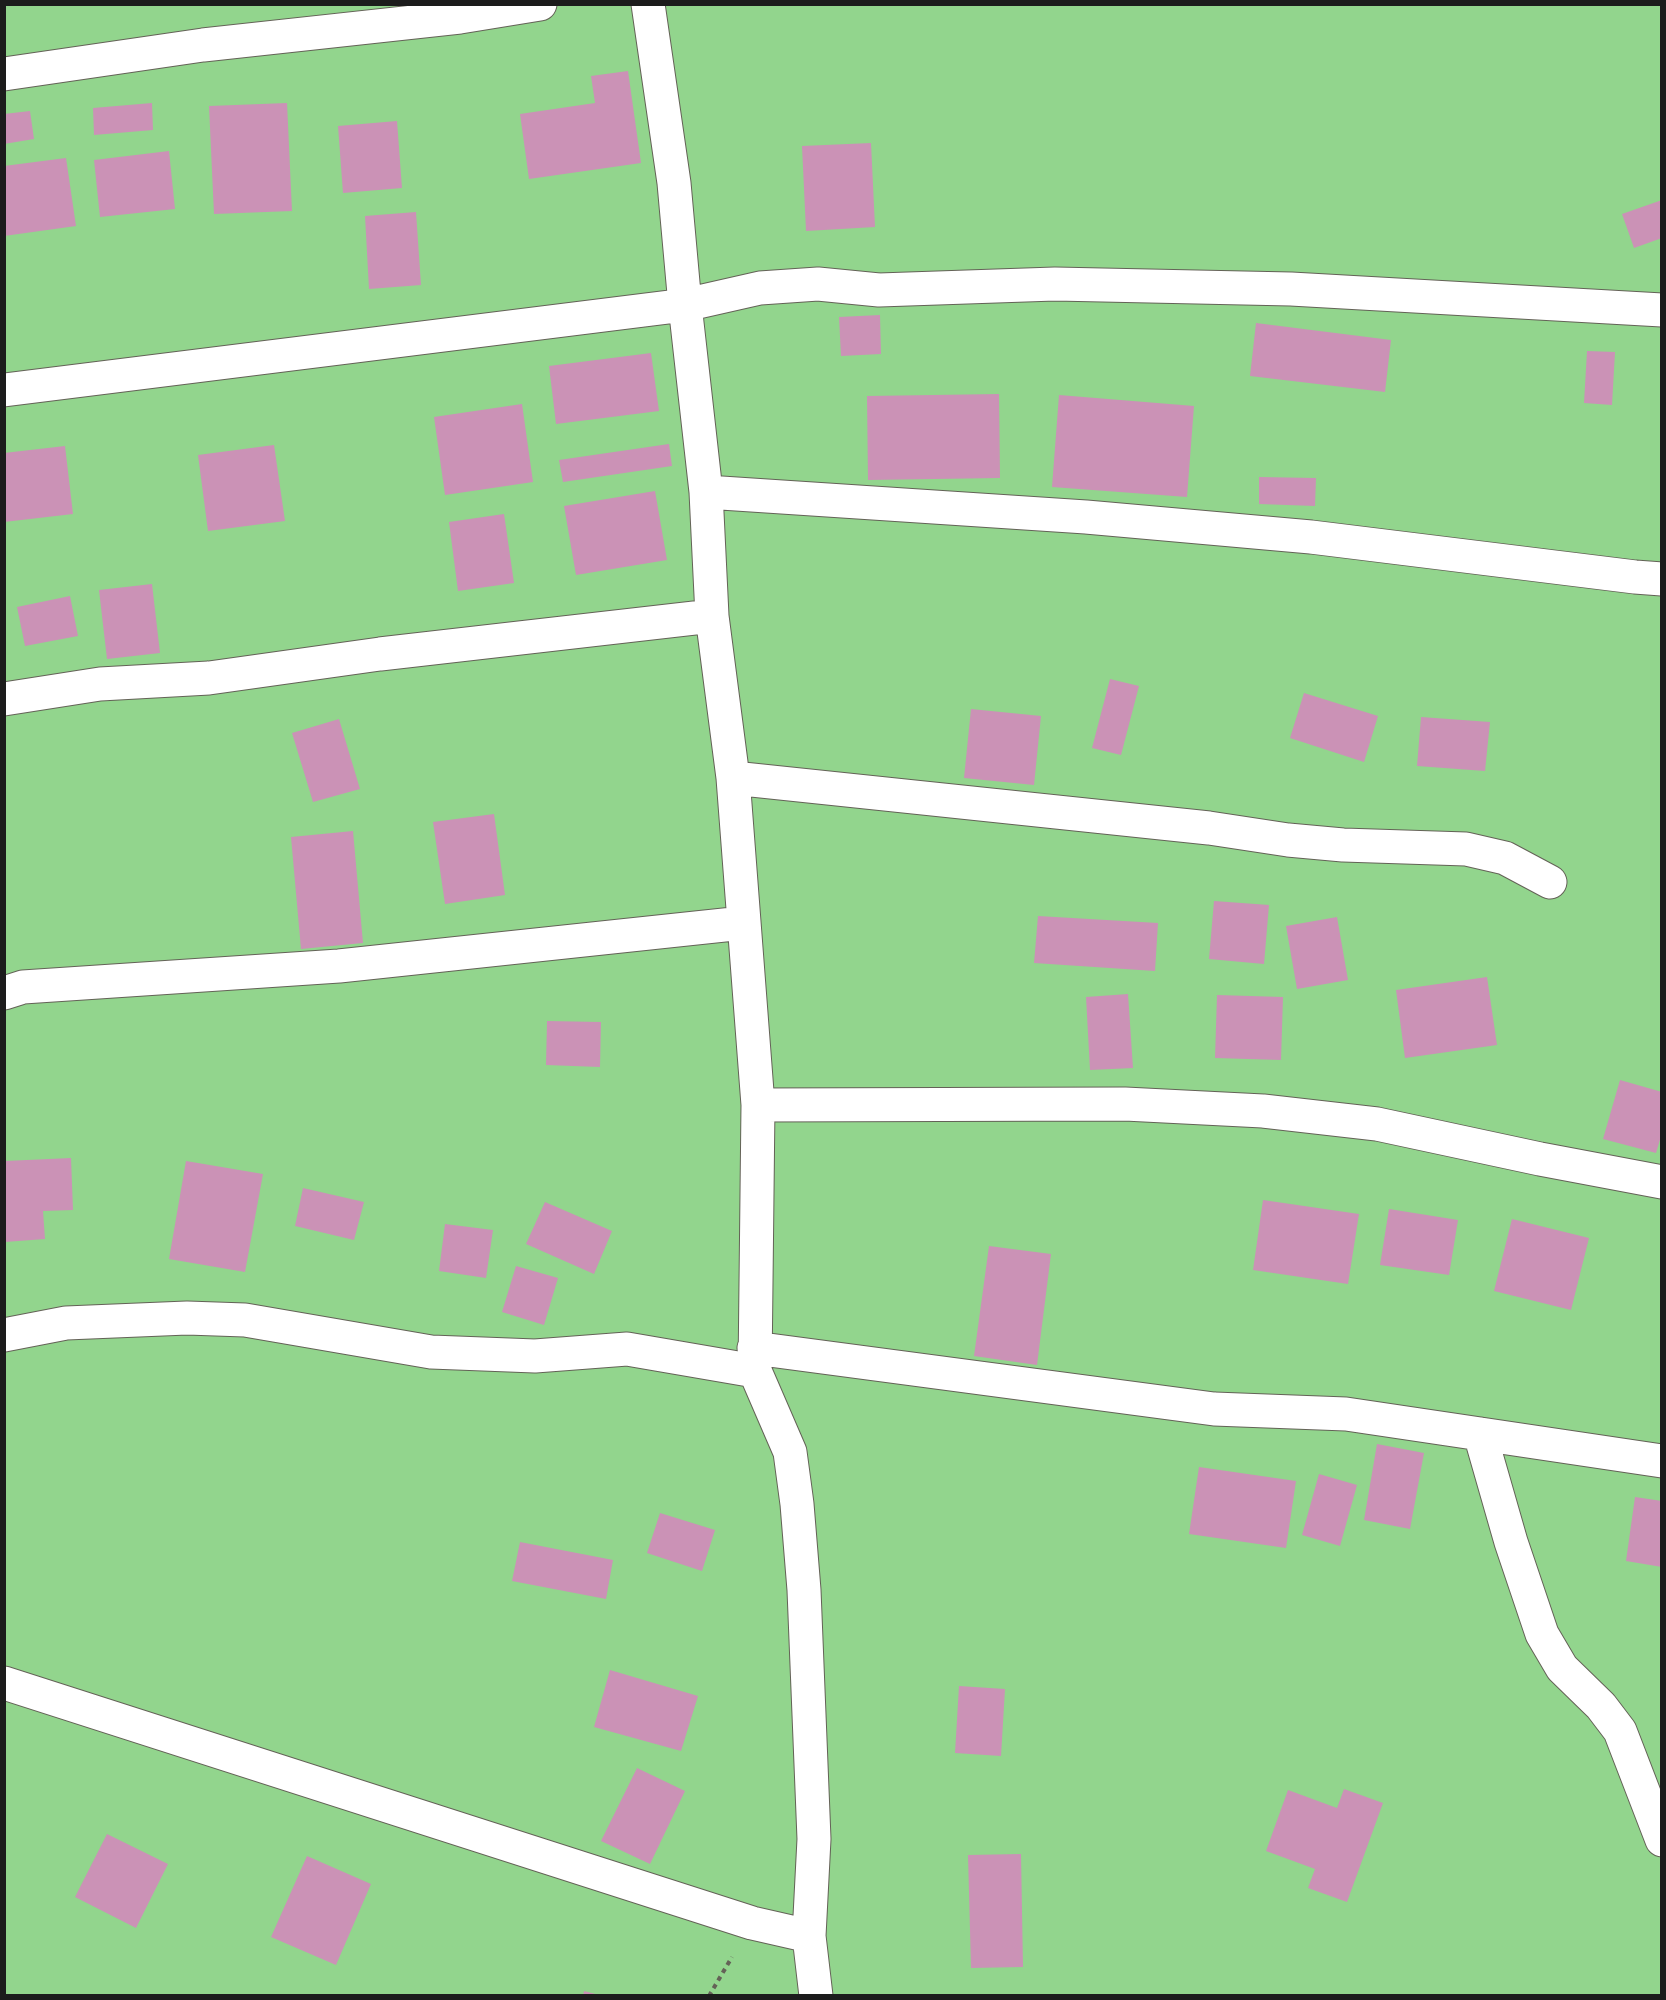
<!DOCTYPE html>
<style>
body{margin:0}
#map{position:relative;width:1666px;height:2000px;overflow:hidden;background:#e9e3c4;font-family:"Balsamiq Sans",sans-serif}
canvas{display:block}
.frame{position:absolute;inset:0;border:6px solid #1c1c1c;pointer-events:none}
</style>
<div id="map">
<canvas width="1666" height="2000"></canvas>
<div class="frame"></div>
</div>
<script>
const c = document.querySelector('canvas').getContext('2d');
c.lineJoin = 'round';
function paint(path, color) {
  c.fillStyle = color;
  c.fill(path, 'evenodd');
}
function poly(rows) {
  const path = new Path2D();
  for (const r of rows) {
    path.moveTo(r[0], r[1]);
    for (let i = 2; i < r.length; i += 2) path.lineTo(r[i], r[i + 1]);
  }
  return path;
}
function stroke(path, color, width, dash) {
  c.strokeStyle = color;
  c.lineWidth = width;
  c.lineCap = dash ? 'butt' : 'round';
  c.setLineDash(dash || []);
  c.stroke(path);
}
const green = poly([
 [5,5,1661,5,1661,1995,5,1995]
]);
const building = poly([
 [628,71,641,163,529,179,520,114,595,103,591,76],
 [152,103,153,130,94,135,93,108],
 [287,103,292,211,214,214,209,106],
 [30,111,34,139,4,144,4,114],
 [397,121,402,188,343,193,338,126],
 [871,143,875,227,806,231,802,146],
 [169,151,175,209,100,217,94,160],
 [66,158,76,226,4,236,4,166],
 [1662,200,1662,238,1634,248,1622,214],
 [416,212,421,285,369,289,365,216],
 [880,315,881,354,841,356,839,317],
 [1256,323,1391,340,1385,392,1250,376],
 [1587,351,1615,352,1612,405,1584,403],
 [651,353,659,411,556,424,549,366],
 [999,394,1000,478,868,480,867,396],
 [1059,395,1194,406,1187,497,1052,487],
 [522,404,533,482,445,495,434,417],
 [669,444,672,466,563,482,559,460],
 [274,445,285,521,208,531,198,455],
 [65,446,73,514,4,522,4,453],
 [1259,477,1316,478,1315,506,1259,504],
 [655,491,667,560,576,575,564,506],
 [504,514,514,583,458,591,449,522],
 [152,584,160,653,107,659,99,590],
 [70,596,78,636,25,646,17,607],
 [1110,679,1139,686,1121,755,1092,748],
 [1304,693,1378,716,1364,762,1290,738],
 [971,709,1041,716,1034,785,964,778],
 [1421,717,1490,722,1485,771,1417,766],
 [339,719,360,789,313,802,292,733],
 [494,814,505,895,445,904,433,822],
 [353,831,363,943,301,949,291,837],
 [1214,901,1269,905,1264,964,1209,959],
 [1038,916,1158,923,1155,971,1034,963],
 [1337,917,1348,980,1297,989,1286,926],
 [1487,977,1497,1045,1405,1058,1396,990],
 [1128,994,1133,1068,1090,1070,1086,997],
 [1217,995,1283,997,1281,1060,1215,1058],
 [547,1021,601,1022,600,1067,546,1065],
 [1620,1080,1662,1092,1662,1133,1656,1153,1603,1139],
 [71,1158,73,1210,43,1211,45,1239,5,1242,5,1161],
 [186,1161,263,1174,245,1272,169,1259],
 [303,1188,364,1202,354,1240,295,1226],
 [1263,1200,1359,1214,1348,1284,1253,1270],
 [545,1202,612,1231,594,1274,526,1244],
 [1389,1209,1458,1220,1449,1275,1380,1265],
 [1512,1219,1589,1238,1571,1310,1494,1291],
 [445,1224,493,1230,486,1278,439,1271],
 [989,1246,1051,1254,1037,1365,974,1356],
 [516,1266,558,1278,544,1325,502,1312],
 [1377,1444,1424,1453,1410,1529,1364,1520],
 [1199,1467,1296,1481,1286,1548,1189,1534],
 [1319,1474,1357,1485,1340,1546,1302,1535],
 [1635,1497,1662,1501,1662,1567,1626,1561],
 [660,1513,715,1530,702,1571,647,1553],
 [520,1542,613,1560,606,1599,512,1581],
 [610,1670,698,1696,681,1751,594,1727],
 [959,1686,1005,1689,1001,1756,955,1753],
 [637,1768,685,1791,650,1864,601,1841],
 [1344,1789,1383,1803,1347,1902,1308,1888,1315,1869,1266,1851,1288,1790,1337,1808],
 [107,1834,168,1864,136,1928,75,1897],
 [1021,1854,1023,1967,971,1968,968,1855],
 [307,1856,371,1884,336,1965,271,1937],
 [584,1991,599,1995,599,1996,583,1996]
]);
const path = poly([
 [709,1996,732,1957]
]);
const street = poly([
 [648,4,674,183,685,305,706,492,712,616,733,778,758,1105,755,1371,790,1452,797,1504,804,1590,814,1839,809,1936,816,1996],
 [4,74,203,45,460,17,540,4],
 [4,390,685,305,760,288,818,284,879,290,1055,284,1291,289,1662,310],
 [706,492,1086,517,1311,537,1635,577,1662,579],
 [4,699,100,684,209,678,380,654,712,616],
 [733,778,1209,828,1288,840,1343,845,1466,849,1505,858,1550,882],
 [4,993,23,987,339,966,743,923],
 [758,1105,1125,1104,1263,1111,1377,1124,1540,1159,1662,1182],
 [4,1335,66,1323,187,1318,245,1320,431,1352,535,1356,627,1349,755,1371],
 [754,1348,1214,1409,1346,1414,1662,1461],
 [1480,1434,1511,1542,1542,1634,1562,1668,1601,1706,1620,1731,1662,1840],
 [4,1683,752,1923,809,1936]
]);
paint(green, '#92d58d');
paint(building, '#cb92b6');
stroke(street, '#646257', 35);
stroke(path, '#646257', 4, [4.5, 4.5]);
stroke(street, '#fff', 33);
</script>
